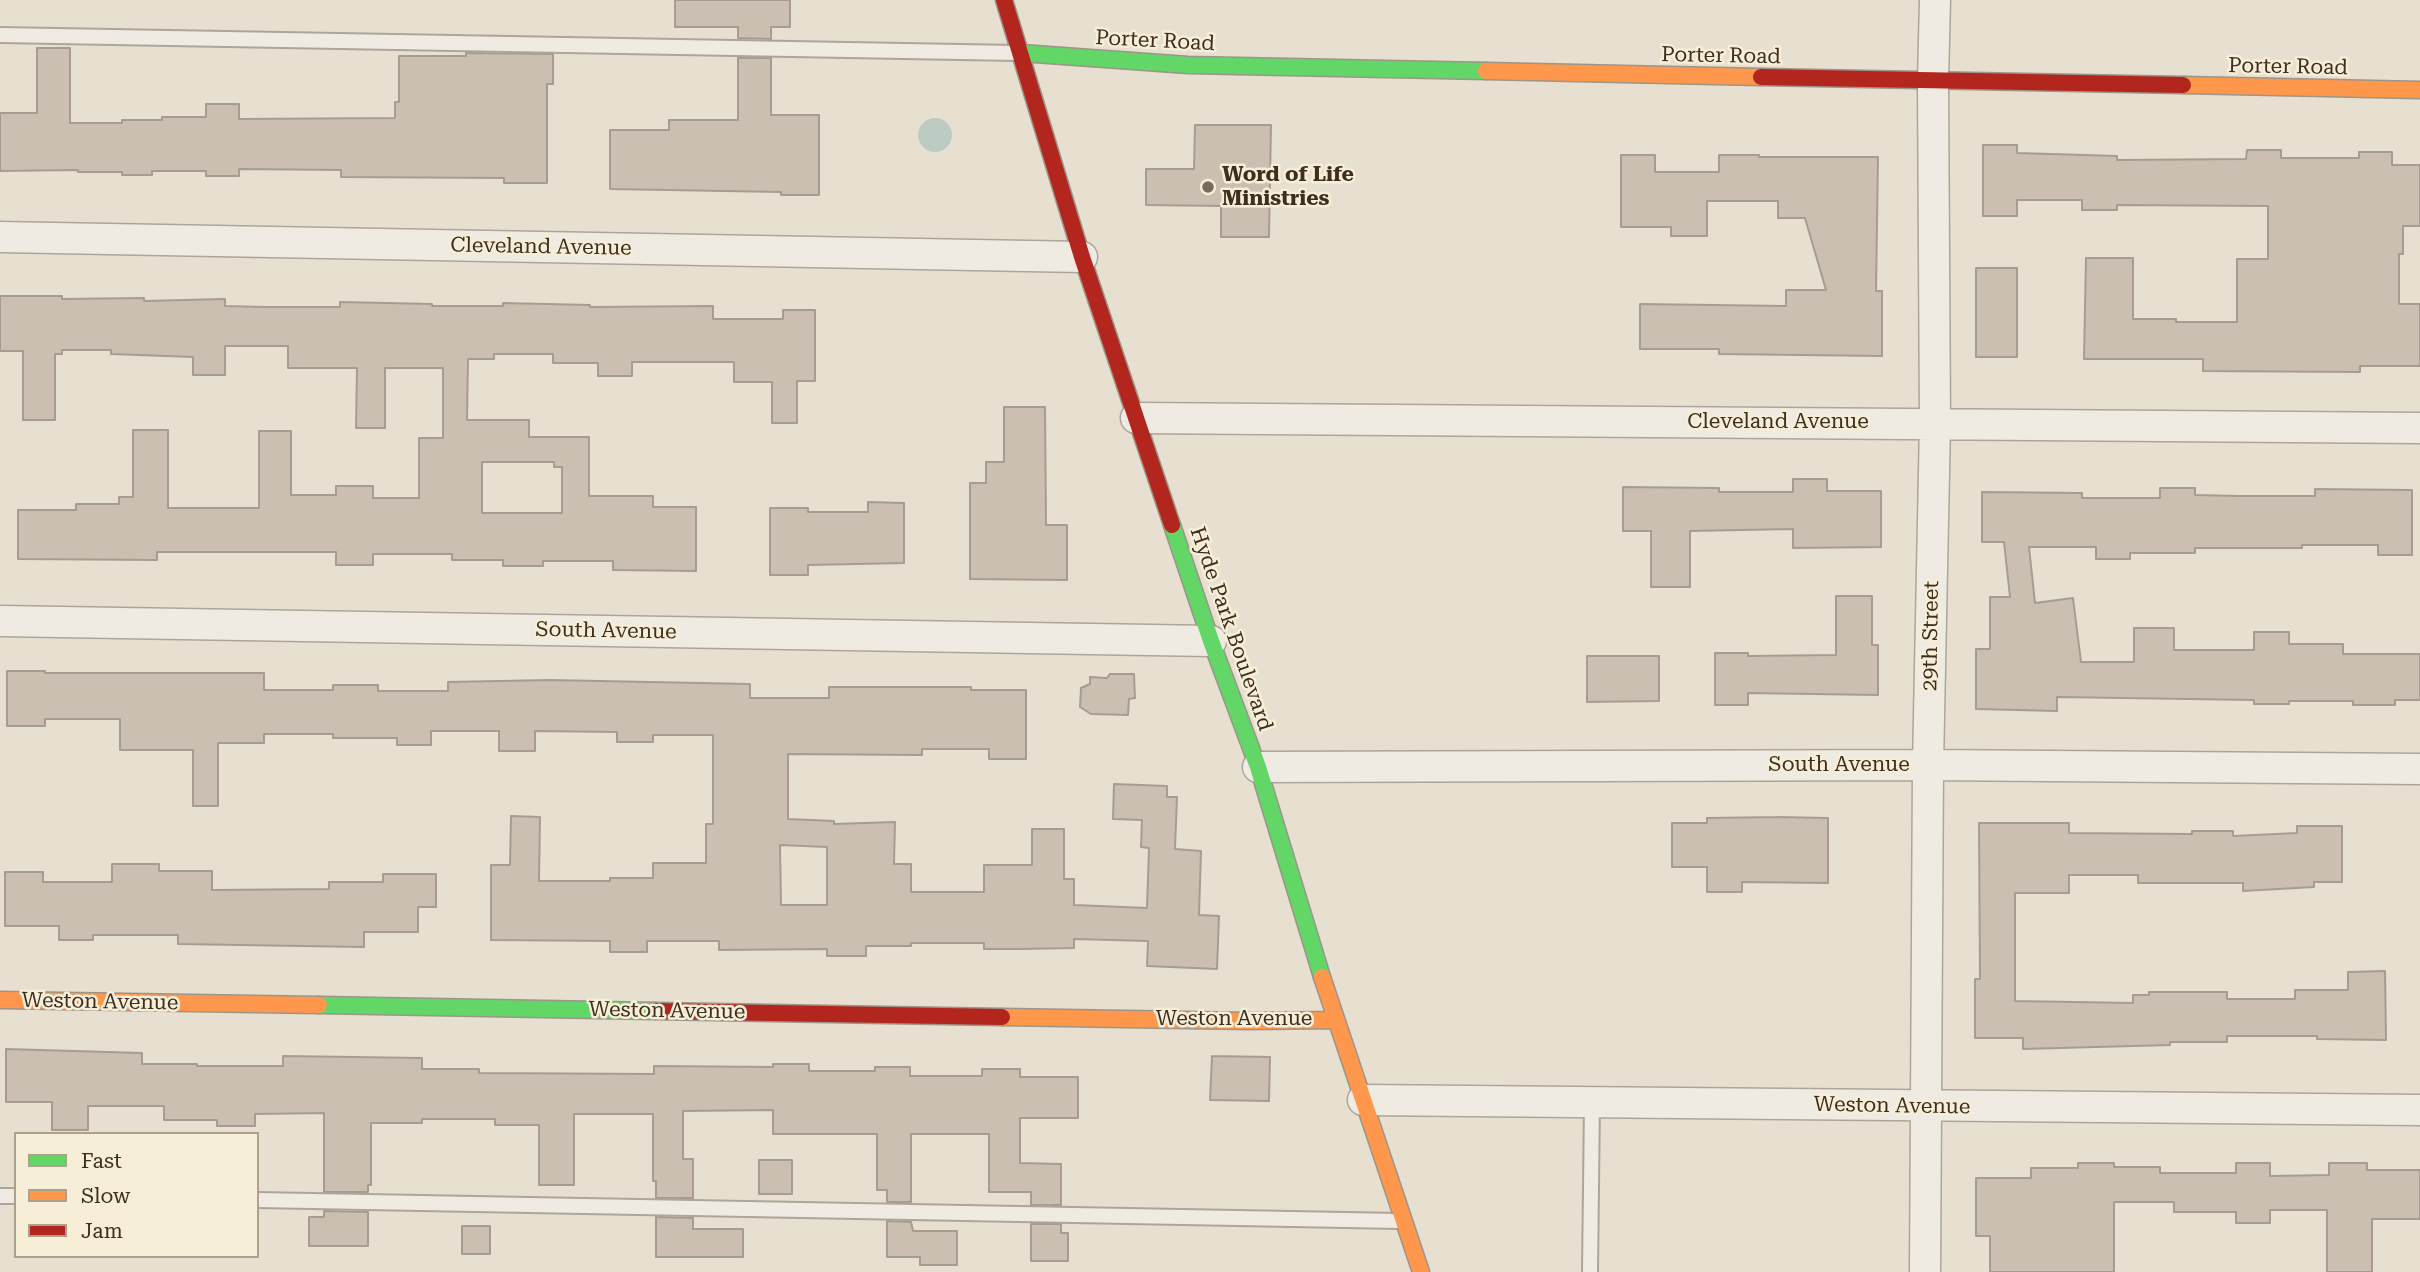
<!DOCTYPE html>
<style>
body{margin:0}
#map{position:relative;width:2420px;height:1272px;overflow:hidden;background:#e7e0d1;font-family:"Roboto Serif",serif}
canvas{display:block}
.legend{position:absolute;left:14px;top:1132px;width:245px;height:126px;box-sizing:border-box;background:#f7eed8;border:2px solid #ada18e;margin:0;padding:9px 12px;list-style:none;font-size:21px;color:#3d2e20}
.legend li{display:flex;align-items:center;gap:14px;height:35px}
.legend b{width:35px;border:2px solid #ada18e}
</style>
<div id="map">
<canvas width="2420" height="1272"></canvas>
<ul class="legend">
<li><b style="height:9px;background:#63d668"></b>Fast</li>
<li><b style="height:9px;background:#ff974d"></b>Slow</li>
<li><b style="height:9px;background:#b3261e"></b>Jam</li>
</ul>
</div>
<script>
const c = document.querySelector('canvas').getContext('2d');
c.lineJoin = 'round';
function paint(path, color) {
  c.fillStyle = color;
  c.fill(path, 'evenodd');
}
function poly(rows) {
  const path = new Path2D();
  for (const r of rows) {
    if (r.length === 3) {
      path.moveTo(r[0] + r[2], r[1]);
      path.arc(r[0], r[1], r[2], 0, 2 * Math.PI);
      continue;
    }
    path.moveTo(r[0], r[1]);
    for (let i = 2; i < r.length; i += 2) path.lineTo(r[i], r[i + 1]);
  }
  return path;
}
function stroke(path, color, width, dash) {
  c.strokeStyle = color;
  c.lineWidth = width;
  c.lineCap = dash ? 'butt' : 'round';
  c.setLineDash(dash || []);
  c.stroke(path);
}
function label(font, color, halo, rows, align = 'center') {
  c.font = font + ' "Roboto Serif",serif';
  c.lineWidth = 5;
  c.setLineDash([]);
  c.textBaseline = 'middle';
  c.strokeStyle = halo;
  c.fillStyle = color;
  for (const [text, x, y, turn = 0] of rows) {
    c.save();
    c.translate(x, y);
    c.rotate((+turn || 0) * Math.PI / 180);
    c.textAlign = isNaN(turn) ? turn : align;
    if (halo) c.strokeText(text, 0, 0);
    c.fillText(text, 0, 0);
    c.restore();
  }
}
const water = poly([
 [935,135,17]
]);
const building = poly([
 [675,0,790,0,790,27,771,27,771,39,738,38,738,27,675,27,675,0],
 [37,48,70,48,70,123,122,123,122,120,162,120,162,117,206,117,206,104,239,104,239,119,395,118,395,102,399,102,399,56,466,56,466,53,553,54,553,84,547,84,547,183,504,183,504,178,341,177,341,170,239,169,239,176,206,176,206,171,152,171,152,175,122,175,122,172,78,172,78,170,0,171,0,113,37,113,37,48],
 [738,58,771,58,771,115,819,115,819,195,781,195,781,192,610,189,610,130,669,130,669,120,738,120,738,58],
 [1195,125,1271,125,1269,237,1221,237,1221,206,1146,205,1146,169,1194,169,1195,125],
 [1983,145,2017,145,2017,153,2117,156,2117,160,2246,159,2247,150,2281,150,2281,158,2359,158,2359,152,2392,152,2392,165,2420,165,2420,226,2403,226,2403,254,2399,254,2399,304,2420,304,2420,366,2360,366,2360,372,2203,371,2203,359,2084,359,2086,258,2133,258,2133,319,2176,319,2176,322,2237,322,2237,259,2268,259,2268,206,2117,205,2117,210,2082,210,2082,200,2017,200,2017,216,1983,216,1983,145],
 [1621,155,1655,155,1655,172,1719,172,1719,155,1759,155,1759,157,1878,157,1876,291,1882,291,1882,356,1719,354,1719,349,1640,349,1640,304,1786,306,1786,290,1826,290,1805,218,1778,218,1778,201,1707,201,1707,236,1671,236,1671,227,1621,227,1621,155],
 [1976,268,2017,268,2017,357,1976,357,1976,268],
 [0,296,62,296,62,299,144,298,144,301,225,299,225,306,265,307,340,307,340,302,432,304,432,306,503,306,503,303,590,305,590,307,713,306,713,319,783,319,783,310,815,310,815,381,797,381,797,423,772,423,772,382,734,382,734,362,632,362,632,376,598,376,598,363,553,363,553,354,494,354,494,359,468,359,467,420,529,420,529,437,589,437,589,496,653,496,653,507,696,507,696,571,613,570,613,561,543,561,543,566,503,566,503,560,452,560,452,554,373,554,373,565,336,565,336,552,157,552,157,560,18,559,18,510,76,510,76,504,119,504,119,497,133,497,133,430,168,430,168,508,259,508,259,431,291,431,291,495,336,495,336,486,373,486,373,498,419,498,419,438,443,438,443,368,385,368,385,428,356,428,357,368,288,368,288,346,225,346,225,375,193,375,193,357,111,354,111,350,62,350,62,354,55,354,55,420,23,420,23,351,0,351,0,296],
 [482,462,554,462,554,467,562,467,562,513,482,513,482,462],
 [1004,407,1045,407,1046,525,1067,525,1067,580,970,579,970,483,986,483,986,462,1004,462,1004,407],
 [1793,479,1827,479,1827,491,1881,491,1881,547,1793,548,1793,529,1690,531,1690,587,1651,587,1651,531,1623,531,1623,487,1719,488,1719,492,1793,492,1793,479],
 [2160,488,2195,488,2195,495,2240,496,2315,496,2315,489,2412,490,2412,555,2378,555,2378,545,2302,545,2302,548,2195,548,2195,553,2130,553,2130,559,2096,559,2096,547,2029,547,2035,603,2073,598,2081,662,2134,662,2134,628,2174,628,2174,650,2254,650,2254,632,2289,632,2289,644,2343,644,2343,654,2420,654,2420,700,2395,700,2395,705,2353,705,2353,701,2289,701,2289,704,2254,704,2254,700,2057,697,2057,711,1976,709,1976,649,1990,649,1990,597,2010,597,2004,542,1982,542,1982,492,2082,493,2082,498,2160,498,2160,488],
 [868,502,904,503,904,563,808,565,808,575,770,575,770,508,808,508,808,512,868,512,868,502],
 [1836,596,1872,596,1872,645,1878,645,1878,695,1748,693,1748,705,1715,705,1715,653,1748,653,1748,656,1836,655,1836,596],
 [1587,656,1659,656,1659,701,1587,702,1587,656],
 [7,671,45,671,45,673,264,673,264,690,333,690,333,685,378,685,378,691,448,691,448,682,550,680,750,684,750,698,829,698,829,687,971,687,971,690,1026,690,1026,759,989,759,989,749,922,749,922,755,788,754,788,819,834,821,834,824,895,822,894,864,911,864,911,892,984,892,984,865,1032,865,1032,829,1064,829,1064,879,1074,879,1074,905,1147,908,1149,848,1141,847,1142,820,1113,819,1114,784,1167,786,1167,797,1177,797,1175,849,1201,851,1199,915,1219,916,1217,969,1147,966,1148,941,1074,939,1074,948,1020,949,984,949,984,943,911,943,911,946,866,946,866,956,827,956,827,949,719,950,719,941,647,941,647,952,610,952,610,941,491,940,491,865,510,865,511,816,540,817,539,881,610,881,610,878,653,878,653,863,706,863,706,824,713,824,713,735,653,735,653,742,617,742,617,732,535,731,535,751,499,751,499,731,431,731,431,745,397,745,397,738,333,738,333,734,264,734,264,743,218,743,218,806,193,806,193,750,120,750,120,719,45,719,45,726,7,726,7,671],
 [780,845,827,847,827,905,781,905,780,845],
 [1110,674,1134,674,1135,698,1129,699,1128,715,1091,714,1080,707,1081,688,1090,684,1090,677,1107,678,1110,674],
 [1777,817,1828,818,1828,883,1742,882,1742,892,1707,892,1707,867,1672,867,1672,823,1707,823,1707,818,1777,817],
 [1979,823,2069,823,2069,833,2192,834,2192,831,2233,831,2233,836,2297,833,2297,826,2342,826,2342,882,2314,882,2314,887,2243,891,2243,883,2138,883,2138,875,2069,875,2069,893,2015,893,2015,1001,2133,1003,2133,995,2149,995,2149,992,2227,992,2227,999,2295,999,2295,990,2348,990,2348,972,2385,971,2386,1040,2317,1039,2317,1036,2227,1036,2227,1042,2170,1042,2170,1045,2023,1049,2023,1038,1975,1038,1975,979,1980,979,1979,823],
 [112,864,159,864,159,871,212,871,212,890,329,889,329,882,383,882,383,874,436,874,436,907,418,907,418,932,364,932,364,947,178,944,178,935,93,935,93,940,59,940,59,926,5,926,5,872,43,872,43,882,112,882,112,864],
 [6,1049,142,1053,142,1064,197,1064,197,1066,283,1066,283,1056,422,1058,422,1069,479,1069,479,1073,654,1074,654,1066,773,1067,773,1064,809,1064,809,1071,875,1071,875,1067,910,1067,910,1076,982,1076,982,1069,1020,1069,1020,1077,1078,1077,1078,1118,1020,1118,1020,1163,1061,1164,1061,1205,1031,1205,1031,1192,989,1192,989,1134,911,1134,911,1202,887,1202,887,1190,877,1190,877,1134,773,1134,773,1110,683,1111,683,1159,693,1159,693,1198,656,1198,656,1181,653,1181,653,1114,574,1114,574,1185,539,1185,539,1125,495,1125,495,1119,422,1119,422,1123,371,1123,371,1185,368,1185,368,1192,324,1192,324,1113,255,1114,255,1126,217,1126,217,1120,164,1120,164,1106,88,1106,88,1130,52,1130,52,1102,6,1102,6,1049],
 [1212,1056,1270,1057,1269,1101,1210,1100,1212,1056],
 [759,1160,792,1160,792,1194,759,1194,759,1160],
 [2078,1163,2114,1163,2114,1167,2160,1167,2160,1173,2236,1173,2236,1163,2270,1163,2270,1176,2329,1175,2329,1163,2367,1163,2367,1170,2420,1170,2420,1219,2372,1219,2372,1272,2327,1272,2327,1210,2270,1210,2270,1223,2236,1223,2236,1212,2174,1212,2174,1202,2114,1202,2114,1272,1990,1272,1990,1236,1976,1236,1976,1178,2031,1178,2031,1168,2078,1168,2078,1163],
 [324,1211,368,1212,368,1246,309,1246,309,1217,324,1217,324,1211],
 [656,1217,693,1218,693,1229,743,1229,743,1257,656,1257,656,1217],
 [887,1221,911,1222,913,1231,957,1231,957,1265,920,1265,920,1257,887,1257,887,1221],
 [1031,1224,1061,1224,1061,1233,1068,1233,1068,1261,1031,1261,1031,1224],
 [462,1226,490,1226,490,1254,462,1254,462,1226]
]);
const lane = poly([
 [0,35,1017,53],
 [0,1196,16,1196],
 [257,1200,1400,1221],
 [1590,1272,1592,1103]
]);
const street = poly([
 [0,237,1082,257],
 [1136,418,2420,428],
 [0,621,1211,641],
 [1258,767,1928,765,2420,769],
 [1363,1100,2420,1110],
 [1925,1272,1928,765,1935,424,1933,82,1935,0]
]);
const fast = poly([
 [1021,53,1188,65,1486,71],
 [1172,525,1211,641,1258,767,1322,977],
 [319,1005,655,1011]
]);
const slow = poly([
 [1486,71,1761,77],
 [2183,85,2420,90],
 [1322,977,1421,1272],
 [0,1000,319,1005],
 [1002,1017,1249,1021,1335,1020]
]);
const jam = poly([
 [1004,0,1082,257,1172,525],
 [1761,77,2183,85],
 [655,1011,1002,1017]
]);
const markers = [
 [1208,187,7,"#786c5e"]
];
const streetNames = [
 ["Porter Road",1155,41,3],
 ["Porter Road",1721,56,1],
 ["Porter Road",2288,67,1],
 ["Cleveland Avenue",541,247,1],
 ["Cleveland Avenue",1778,422],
 ["Hyde Park Boulevard",1231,629,71],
 ["South Avenue",606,631,1],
 ["29th Street",1931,636,-89],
 ["South Avenue",1839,765],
 ["Weston Avenue",100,1002,1],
 ["Weston Avenue",667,1011,1],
 ["Weston Avenue",1234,1019],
 ["Weston Avenue",1892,1106,1]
];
const poiNames = [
 ["Word of Life",1222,175],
 ["Ministries",1222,199]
];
paint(water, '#bcccc2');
paint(building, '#cbbfb2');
stroke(building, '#a89c90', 2);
stroke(lane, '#ada599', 18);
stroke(street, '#ada599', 33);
stroke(fast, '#9c958a', 19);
stroke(slow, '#9c958a', 19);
stroke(jam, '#9c958a', 19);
stroke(lane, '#efebe3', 14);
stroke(street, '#efebe3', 30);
stroke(fast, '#63d668', 16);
stroke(slow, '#ff974d', 16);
stroke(jam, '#b3261e', 16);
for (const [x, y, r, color] of markers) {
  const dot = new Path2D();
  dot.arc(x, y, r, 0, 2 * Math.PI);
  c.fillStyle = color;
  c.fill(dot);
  stroke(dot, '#f7eed8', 2.5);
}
label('21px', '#3d2e20', '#f7eed8', streetNames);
label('bold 21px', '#3d2e20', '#f7eed8', poiNames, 'left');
</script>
